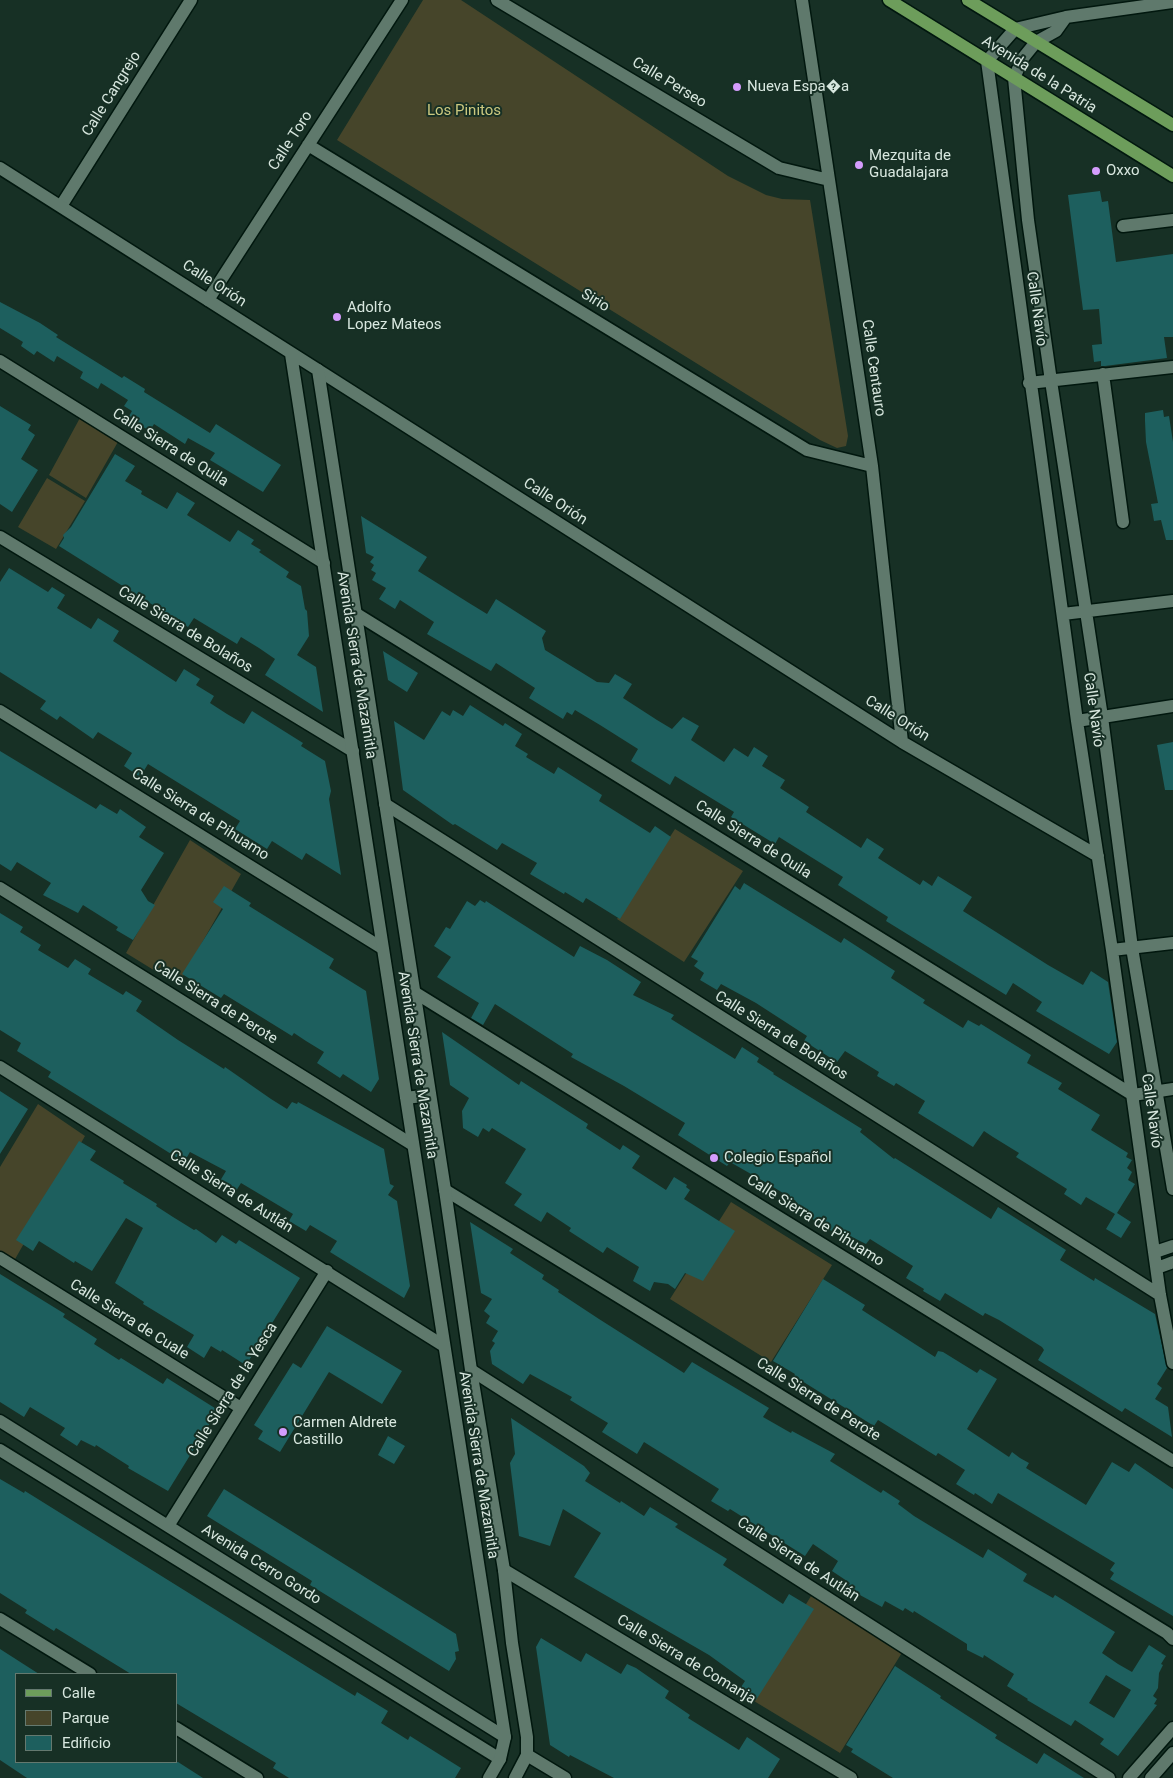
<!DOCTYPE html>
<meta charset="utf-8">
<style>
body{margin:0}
#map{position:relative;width:1173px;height:1778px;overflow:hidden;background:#173025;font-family:Roboto,sans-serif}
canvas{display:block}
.legend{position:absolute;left:15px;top:1673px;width:162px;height:90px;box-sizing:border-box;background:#173025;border:1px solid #64796f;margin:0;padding:6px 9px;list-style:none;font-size:15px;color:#d8e7df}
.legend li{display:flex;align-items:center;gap:10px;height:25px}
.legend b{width:25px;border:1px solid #64796f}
</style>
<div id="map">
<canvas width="1173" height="1778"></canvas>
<ul class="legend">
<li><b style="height:6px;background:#6d9d5b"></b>Calle</li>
<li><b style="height:14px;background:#46452a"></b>Parque</li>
<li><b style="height:14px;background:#1d5f5e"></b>Edificio</li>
</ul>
</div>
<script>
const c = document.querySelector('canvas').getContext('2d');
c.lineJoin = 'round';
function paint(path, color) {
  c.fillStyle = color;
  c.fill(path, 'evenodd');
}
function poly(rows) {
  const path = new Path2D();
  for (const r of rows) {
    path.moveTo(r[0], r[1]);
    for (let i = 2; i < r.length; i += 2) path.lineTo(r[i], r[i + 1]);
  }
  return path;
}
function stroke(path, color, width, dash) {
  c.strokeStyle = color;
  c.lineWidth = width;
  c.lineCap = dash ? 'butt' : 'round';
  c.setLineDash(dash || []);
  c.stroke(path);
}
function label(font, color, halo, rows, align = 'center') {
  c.font = font + ' Roboto,sans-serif';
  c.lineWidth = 4;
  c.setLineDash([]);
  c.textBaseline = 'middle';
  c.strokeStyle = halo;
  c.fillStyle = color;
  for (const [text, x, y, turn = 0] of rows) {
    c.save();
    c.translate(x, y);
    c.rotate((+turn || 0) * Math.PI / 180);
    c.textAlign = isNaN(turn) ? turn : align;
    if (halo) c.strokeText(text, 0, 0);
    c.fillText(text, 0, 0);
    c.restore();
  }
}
const green = poly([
 [423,0,461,0,728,176,766,195,782,199,810,200,848,436,846,446,837,448,820,440,337,140],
 [81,416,119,440,86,498,49,475],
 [47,478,85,501,56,549,18,527],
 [675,829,743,871,684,962,617,919],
 [190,840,241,874,178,985,126,953],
 [38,1104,85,1136,14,1261,0,1252,0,1167],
 [731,1202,832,1265,771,1362,670,1299],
 [811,1596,903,1651,840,1753,749,1698]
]);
const building = poly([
 [1100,191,1102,202,1108,201,1116,262,1173,254,1173,337,1164,337,1167,358,1105,366,1101,366,1101,361,1094,362,1092,345,1102,344,1099,309,1083,310,1068,195],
 [0,302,40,323,58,335,56,337,122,378,124,376,145,389,144,392,210,433,216,424,281,465,263,492,210,460,215,453,188,438,185,444,154,424,150,431,128,418,132,411,124,406,128,400,101,383,98,389,80,378,83,372,57,356,54,362,37,351,34,355,21,346,23,342,0,328],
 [0,406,31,425,28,430,35,435,21,459,38,470,12,512,0,504],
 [1163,410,1164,417,1169,416,1173,442,1173,540,1166,540,1161,520,1154,521,1151,504,1158,503,1146,442,1145,421,1145,413],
 [115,454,135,466,125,481,142,491,141,494,167,509,177,492,195,503,187,515,230,542,238,530,254,540,251,544,261,550,259,552,289,572,286,577,301,586,305,609,307,611,309,636,297,655,316,667,323,712,265,675,275,659,259,648,241,637,237,644,194,618,188,627,59,546,64,538,63,535,71,527],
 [361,516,427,557,418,571,469,603,487,614,496,599,546,631,542,638,545,650,589,677,597,682,609,683,615,674,632,684,623,698,657,720,672,729,683,717,699,726,691,740,724,762,734,748,748,757,754,747,768,756,762,766,785,780,780,788,809,807,806,812,861,848,867,838,884,849,878,858,920,885,923,880,932,886,938,876,972,897,963,911,1048,965,1083,985,1091,971,1108,982,1117,1042,1109,1054,1036,1011,1042,1002,1013,983,1006,995,886,921,888,917,838,885,843,877,779,837,775,844,731,817,734,812,675,776,670,785,631,761,638,749,600,725,575,710,572,715,567,712,563,719,529,698,535,688,496,663,491,671,427,634,434,622,400,600,395,609,379,599,386,588,372,580,376,573,371,570,374,565,370,562,374,557,366,553],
 [9,568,48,592,52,587,65,595,57,608,91,629,98,618,119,631,113,641,176,682,184,669,200,679,196,685,214,696,210,703,227,714,244,724,252,711,303,743,301,746,325,761,331,791,329,799,341,875,306,853,302,860,272,841,267,849,235,829,240,821,148,764,140,777,124,766,132,753,98,732,93,739,60,716,57,720,40,709,46,701,0,672,0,582],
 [383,651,418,673,407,692,388,680],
 [470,705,503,726,505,723,522,734,515,746,528,754,526,757,554,774,558,767,602,795,599,801,650,833,655,826,671,837,620,919,586,898,583,903,565,892,564,894,530,874,537,863,502,843,497,850,455,824,453,825,403,790,394,721,424,740,442,711,450,716,453,710,463,716],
 [1173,742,1173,790,1165,790,1157,745],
 [0,751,96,809,100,804,117,814,120,809,146,827,139,837,164,853,141,890,148,901,155,905,133,940,116,930,118,927,83,905,78,913,43,895,51,883,17,862,11,871,0,864],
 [744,883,841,943,844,938,895,971,891,978,925,1000,923,1003,963,1028,968,1020,979,1026,981,1024,1031,1055,1027,1063,1062,1083,1058,1089,1100,1115,1091,1130,1128,1153,1126,1157,1132,1160,1127,1168,1132,1172,1128,1180,1135,1184,1117,1213,1131,1222,1121,1238,1106,1229,1115,1214,1086,1197,1081,1205,1064,1194,1067,1189,1016,1157,1019,1153,993,1137,984,1131,973,1147,918,1113,925,1101,896,1083,894,1086,877,1076,879,1072,845,1051,837,1062,804,1041,807,1036,756,1003,721,984,717,990,700,980,704,973,694,966,698,961,691,957,735,886,740,890],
 [224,886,251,903,249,906,334,959,329,968,366,991,379,1079,371,1092,343,1074,340,1078,317,1063,324,1052,306,1041,294,1033,292,1036,224,994,221,998,182,974,223,909,213,902],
 [480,900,485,903,486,901,574,957,580,946,607,960,641,982,633,995,674,1015,671,1019,735,1059,742,1047,759,1058,757,1062,774,1073,773,1074,862,1129,860,1132,894,1159,895,1158,991,1219,998,1207,1066,1250,1060,1260,1094,1281,1095,1278,1155,1314,1167,1368,1157,1384,1162,1388,1155,1399,1168,1407,1172,1437,1125,1408,1122,1412,1038,1360,1044,1350,1042,1347,999,1320,985,1313,983,1316,945,1293,940,1301,923,1291,924,1289,906,1278,913,1266,870,1239,866,1244,840,1231,838,1235,792,1206,796,1201,765,1182,730,1162,727,1166,678,1135,685,1123,624,1086,571,1057,573,1054,495,1004,483,1025,471,1018,479,1003,437,977,451,957,434,946,446,927,450,929,467,901,475,906],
 [0,913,23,927,20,932,41,945,38,950,68,968,75,959,91,969,88,974,123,995,126,991,142,1001,136,1011,178,1040,224,1069,225,1067,271,1099,287,1109,292,1102,297,1104,298,1102,384,1149,390,1184,394,1186,388,1195,397,1201,410,1286,404,1298,330,1252,337,1241,310,1225,306,1231,289,1221,293,1214,241,1183,236,1191,220,1181,226,1171,190,1152,184,1162,48,1077,51,1072,17,1051,21,1043,0,1030],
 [442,1032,519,1085,521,1081,588,1124,586,1128,620,1150,623,1145,640,1156,632,1168,666,1190,674,1177,687,1185,686,1187,690,1190,684,1199,735,1231,703,1281,685,1273,675,1289,668,1284,654,1282,650,1291,633,1281,639,1267,607,1247,603,1253,569,1231,571,1228,547,1212,541,1222,514,1205,522,1194,505,1183,526,1149,492,1128,489,1132,483,1128,478,1137,463,1128,462,1111,469,1098,450,1085],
 [0,1091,28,1109,0,1154],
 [79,1141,96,1151,90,1160,124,1181,123,1183,157,1204,156,1206,173,1217,194,1230,196,1229,216,1243,222,1235,236,1244,239,1240,300,1278,248,1362,246,1360,244,1364,222,1350,221,1352,211,1346,204,1358,187,1347,194,1335,143,1304,144,1302,115,1283,143,1228,126,1218,92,1271,75,1261,74,1263,39,1241,33,1251,16,1240],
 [470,1222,513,1249,510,1253,544,1275,542,1279,559,1290,558,1292,599,1319,684,1373,692,1362,769,1408,763,1417,791,1433,792,1431,835,1454,830,1461,881,1493,883,1490,900,1501,898,1504,914,1516,983,1558,988,1549,1027,1574,1023,1581,1053,1598,1055,1595,1115,1632,1102,1653,1118,1664,1132,1672,1149,1645,1166,1656,1161,1664,1163,1665,1159,1673,1158,1688,1153,1696,1157,1699,1154,1704,1157,1705,1118,1756,1100,1744,1104,1739,1075,1720,1071,1726,1027,1700,1028,1699,1007,1686,1014,1674,984,1655,983,1658,967,1650,967,1644,914,1611,913,1613,905,1608,903,1611,885,1601,882,1607,847,1588,850,1583,832,1571,838,1561,813,1544,805,1556,730,1509,728,1511,711,1501,719,1489,644,1442,637,1454,602,1432,608,1423,570,1400,572,1397,530,1374,523,1384,492,1364,490,1351,495,1343,492,1341,498,1331,486,1323,490,1316,484,1311,492,1299,481,1293],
 [1106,1675,1131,1690,1114,1718,1089,1703],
 [0,1274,65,1314,63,1317,97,1339,94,1344,119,1360,121,1358,163,1384,167,1378,218,1410,168,1491,128,1468,129,1466,96,1445,95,1447,81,1440,77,1446,60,1435,65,1428,30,1407,24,1417,0,1402],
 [823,1279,865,1305,862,1310,935,1357,938,1351,943,1352,977,1373,980,1369,997,1379,967,1429,1009,1457,1012,1452,1020,1458,1029,1463,1026,1468,1086,1505,1112,1462,1129,1472,1135,1463,1173,1489,1173,1616,1110,1579,1114,1573,1110,1570,1115,1563,998,1493,992,1504,975,1493,974,1495,956,1484,965,1470,938,1453,936,1456,878,1420,874,1426,794,1376,795,1374,773,1361],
 [327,1326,402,1371,382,1404,329,1372,280,1452,258,1439,263,1431,254,1425,293,1363,301,1368],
 [511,1418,584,1466,590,1473,585,1481,620,1503,621,1501,644,1516,650,1507,678,1524,675,1527,727,1559,723,1565,757,1587,783,1604,789,1594,814,1609,756,1700,739,1690,745,1681,709,1655,574,1577,601,1533,563,1509,550,1546,519,1536,510,1463,515,1454],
 [388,1436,405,1446,394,1464,378,1455],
 [0,1479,24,1493,25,1491,314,1671,355,1696,357,1692,388,1711,381,1723,408,1740,410,1736,461,1768,455,1778,289,1778,273,1768,276,1763,176,1703,176,1674,131,1674,56,1628,54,1631,25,1613,27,1610,0,1593],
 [224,1489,456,1634,459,1651,455,1652,456,1659,449,1671,310,1585,312,1581,207,1516],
 [541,1638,581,1662,586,1653,621,1674,627,1664,636,1668,669,1691,665,1698,690,1715,688,1718,739,1750,747,1737,780,1759,768,1778,614,1778,570,1755,569,1757,550,1745,536,1647],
 [0,1649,39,1674,16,1674,16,1762,178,1762,203,1778,27,1778,0,1760],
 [895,1666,941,1696,940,1698,997,1735,995,1738,1037,1764,1044,1753,1084,1778,893,1778,851,1752,853,1749,846,1745]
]);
const minor = poly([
 [497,0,779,168,829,180],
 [802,0,872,466,902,742],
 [1173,2,1066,17,1015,29,987,61,1077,721,1112,950,1160,1295,1173,1363],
 [1066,17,1056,31,1036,42,1023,58,1014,78,1028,220,1051,381,1102,717,1132,948,1173,1189],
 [308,145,807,450,872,466],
 [61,206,191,0],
 [1123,226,1173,220],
 [208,300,402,0],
 [0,361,324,563],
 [318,370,902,742,1098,856],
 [1103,374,1123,522],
 [1029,383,1173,367],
 [0,537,353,751],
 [355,613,1133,1095,1173,1089],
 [1063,614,1173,601],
 [0,711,382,948],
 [1077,721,1173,706],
 [385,804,1160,1295],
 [0,888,413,1145],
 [1112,950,1173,943],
 [414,992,1173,1461],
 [0,1067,444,1346],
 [445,1190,1167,1633,1173,1639],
 [1155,1252,1173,1246],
 [0,1258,241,1408],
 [1157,1268,1173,1262],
 [471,1370,1109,1778],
 [0,1421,505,1737],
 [0,1450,500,1759],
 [168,1526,327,1271],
 [504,1570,851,1778],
 [0,1619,90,1674],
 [176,1728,257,1778],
 [527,1755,565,1778],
 [1129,1778,1173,1728]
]);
const tertiary = poly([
 [0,168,318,370,445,1190,471,1370,504,1570,512,1643,527,1737,527,1755,515,1778],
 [291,354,505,1737,500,1759,489,1778],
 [406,1098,430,1095]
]);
const secondary = poly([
 [1151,1778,1173,1753]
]);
const primary = poly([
 [889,0,1173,176],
 [968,0,1173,125]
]);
const markers = [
 [737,87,5,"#d49cfc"],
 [859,165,5,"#d49cfc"],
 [1096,171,5,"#d49cfc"],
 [337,317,5,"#d49cfc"],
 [714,1158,5,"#d49cfc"],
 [283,1432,5,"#d49cfc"]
];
const streetNames = [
 ["Avenida de la Patria",1039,75,32],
 ["Calle Perseo",669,83,31],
 ["Calle Cangrejo",112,94,-58],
 ["Calle Toro",291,141,-57],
 ["Calle Orión",214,284,33],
 ["Sirio",595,301,31],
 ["Calle Navío",1036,309,82],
 ["Calle Centauro",873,368,82],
 ["Calle Sierra de Quila",170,448,32],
 ["Calle Orión",555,502,33],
 ["Calle Sierra de Bolaños",185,630,31],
 ["Avenida Sierra de Mazamitla",356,665,81],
 ["Calle Navío",1093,710,82],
 ["Calle Orión",897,719,32],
 ["Calle Sierra de Pihuamo",200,815,32],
 ["Calle Sierra de Quila",753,840,32],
 ["Calle Sierra de Perote",215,1003,32],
 ["Calle Sierra de Bolaños",781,1036,32],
 ["Avenida Sierra de Mazamitla",417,1065,81],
 ["Calle Navío",1151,1111,82],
 ["Calle Sierra de Autlán",231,1192,32],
 ["Calle Sierra de Pihuamo",815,1221,32],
 ["Calle Sierra de Cuale",129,1320,32],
 ["Calle Sierra de la Yesca",233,1390,-58],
 ["Calle Sierra de Perote",818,1400,32],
 ["Avenida Sierra de Mazamitla",478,1465,81],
 ["Calle Sierra de Autlán",798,1560,33],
 ["Avenida Cerro Gordo",261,1565,32],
 ["Calle Sierra de Comanja",686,1660,31]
];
const poiNames = [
 ["Nueva Espa�a",747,87],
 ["Mezquita de",869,156],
 ["Guadalajara",869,173],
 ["Oxxo",1106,171],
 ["Adolfo",347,308],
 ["Lopez Mateos",347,325],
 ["Colegio Español",724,1158],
 ["Carmen Aldrete",293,1423],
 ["Castillo",293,1440]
];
const parkNames = [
 ["Los Pinitos",464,111]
];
paint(green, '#46452a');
paint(building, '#1d5f5e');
stroke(minor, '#01170e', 15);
stroke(tertiary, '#01170e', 15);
stroke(secondary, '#01170e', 15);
stroke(primary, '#01170e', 15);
stroke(minor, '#5f796c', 12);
stroke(tertiary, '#5f796c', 12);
stroke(secondary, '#5f796c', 12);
stroke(primary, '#6d9d5b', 12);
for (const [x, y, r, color] of markers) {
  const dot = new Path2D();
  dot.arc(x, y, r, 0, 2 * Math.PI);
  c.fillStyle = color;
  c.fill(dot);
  stroke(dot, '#173025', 2);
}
label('15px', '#d8e7df', '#173025', streetNames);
label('15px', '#d8e7df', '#173025', poiNames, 'left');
label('15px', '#ccc87f', '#173025', parkNames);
</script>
